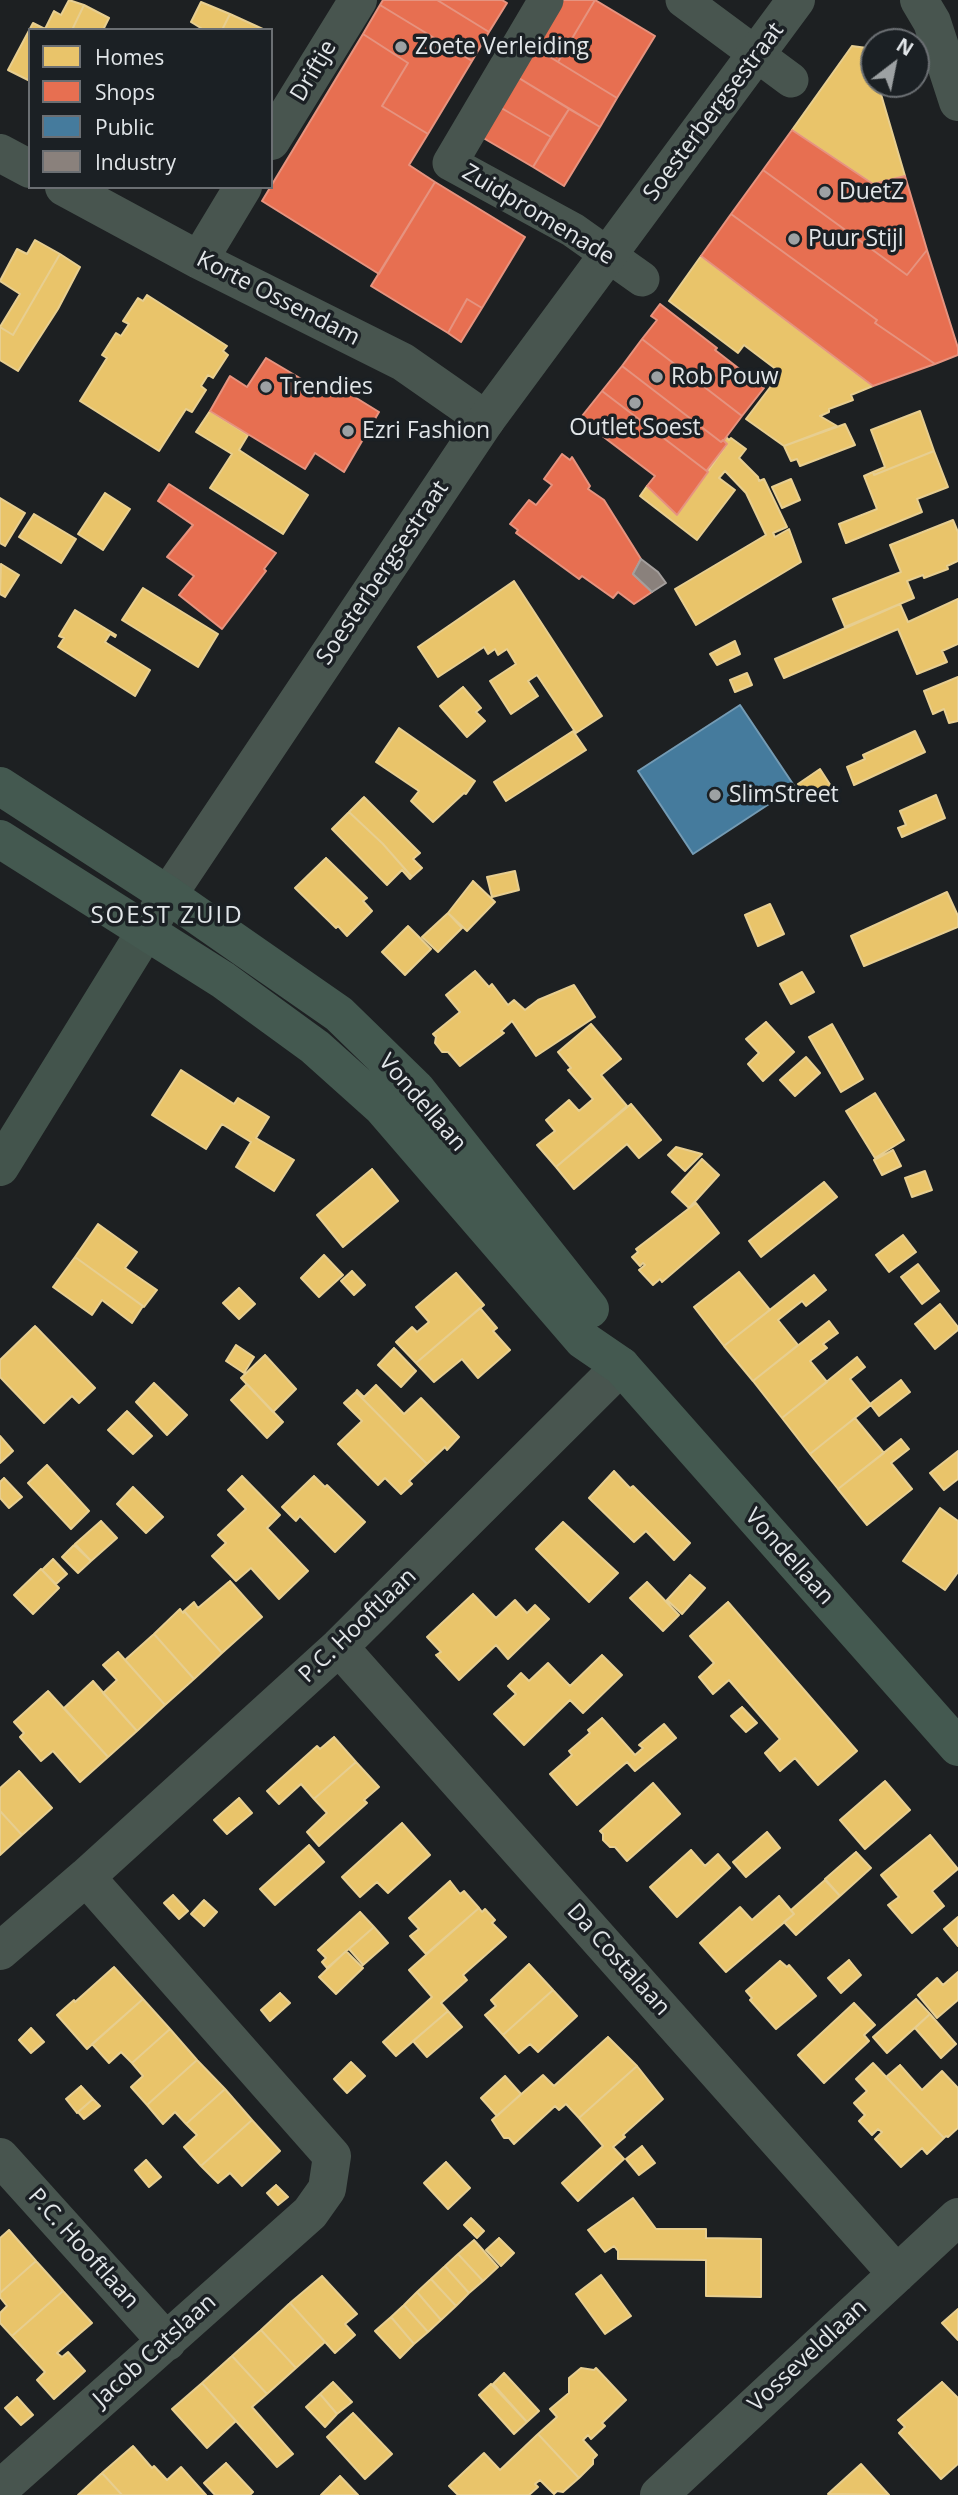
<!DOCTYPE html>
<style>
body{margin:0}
#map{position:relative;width:958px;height:2495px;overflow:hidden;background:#1d2022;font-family:"Open Sans",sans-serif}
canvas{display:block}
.legend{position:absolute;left:28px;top:28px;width:245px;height:161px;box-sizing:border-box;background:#1b2024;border:2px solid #6b6f73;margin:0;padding:9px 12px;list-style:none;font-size:21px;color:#e2e6e9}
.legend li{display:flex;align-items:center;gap:14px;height:35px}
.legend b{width:35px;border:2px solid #6b6f73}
.north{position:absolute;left:860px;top:28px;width:70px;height:70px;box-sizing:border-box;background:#1b2024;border:2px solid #6b6f73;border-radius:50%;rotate:32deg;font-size:19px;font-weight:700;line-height:28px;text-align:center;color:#e2e6e9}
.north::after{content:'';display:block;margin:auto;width:24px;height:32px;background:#9da1a3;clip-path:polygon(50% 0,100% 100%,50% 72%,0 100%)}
</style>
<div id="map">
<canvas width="958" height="2495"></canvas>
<ul class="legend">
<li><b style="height:19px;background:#e9c46a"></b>Homes</li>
<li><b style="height:19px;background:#e76f51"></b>Shops</li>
<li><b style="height:19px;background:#457b9d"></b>Public</li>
<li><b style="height:19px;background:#8a817c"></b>Industry</li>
</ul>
<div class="north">N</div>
</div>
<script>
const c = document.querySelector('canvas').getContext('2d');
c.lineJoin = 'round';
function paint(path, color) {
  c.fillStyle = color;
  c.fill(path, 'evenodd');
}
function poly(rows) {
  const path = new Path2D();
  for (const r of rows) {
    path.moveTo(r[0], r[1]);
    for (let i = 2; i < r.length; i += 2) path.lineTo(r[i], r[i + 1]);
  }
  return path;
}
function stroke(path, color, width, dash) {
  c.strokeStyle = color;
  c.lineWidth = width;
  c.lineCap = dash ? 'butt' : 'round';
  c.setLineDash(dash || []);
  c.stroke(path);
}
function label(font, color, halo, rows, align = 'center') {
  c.font = font + ' "Open Sans",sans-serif';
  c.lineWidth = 7;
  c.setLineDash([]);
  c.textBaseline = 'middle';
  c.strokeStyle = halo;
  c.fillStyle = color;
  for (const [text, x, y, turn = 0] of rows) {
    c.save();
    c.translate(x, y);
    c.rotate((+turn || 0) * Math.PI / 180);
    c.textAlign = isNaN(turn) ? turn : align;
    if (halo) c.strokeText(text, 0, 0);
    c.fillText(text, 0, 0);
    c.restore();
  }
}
const homes = poly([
 [69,0,84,5,72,30,30,30,30,81,8,70,33,23,45,29,54,11,61,15,69,0],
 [201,2,230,14,222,30,204,30,191,22,201,2],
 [84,5,109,18,103,30,72,30,84,5],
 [230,14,265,30,222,30,230,14],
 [852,46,867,48,874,72,874,84,878,84,905,176,873,184,792,130,852,46],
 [35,240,60,254,13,335,0,327,20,294,0,281,17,249,27,254,35,240],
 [60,254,80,267,58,309,18,371,0,360,0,327,13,335,60,254],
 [701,256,873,386,851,395,853,400,829,409,829,412,820,416,837,426,784,446,746,419,781,373,744,345,738,353,669,301,701,256],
 [147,295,227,346,223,351,228,355,213,378,208,375,201,386,206,390,192,412,186,409,159,451,80,401,107,358,102,355,116,333,121,336,129,324,123,321,138,298,143,301,147,295],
 [210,411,248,435,239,450,308,495,283,534,210,488,232,454,196,432,210,411],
 [920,411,934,451,874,475,873,472,885,467,871,430,920,411],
 [845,424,855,445,800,466,797,459,791,461,784,446,845,424],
 [726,437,729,440,731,438,746,449,739,458,758,477,759,481,764,479,787,527,773,533,775,537,789,529,801,562,696,625,675,589,766,535,746,493,725,471,719,478,735,490,697,540,640,496,647,486,677,515,727,444,723,441,726,437],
 [934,451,948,487,917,499,922,512,846,543,839,524,877,509,864,476,873,472,874,475,934,451],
 [791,479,800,500,782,508,772,487,791,479],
 [105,493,130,509,103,550,78,534,105,493],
 [0,498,25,513,5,546,0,543,0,498],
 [34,514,76,539,61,563,19,537,34,514],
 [953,520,958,532,958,561,947,566,948,569,924,578,923,575,907,581,914,598,845,627,833,599,901,572,890,545,953,520],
 [1,564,19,575,5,597,0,594,1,564],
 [514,581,602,716,576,733,537,675,528,681,538,696,511,714,490,681,516,664,507,649,498,655,495,649,488,654,484,647,438,677,418,647,514,581],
 [143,588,218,634,198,667,122,620,143,588],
 [958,599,958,644,942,651,947,662,917,674,898,629,784,678,775,659,900,604,908,622,958,599],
 [75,610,116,635,115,637,110,634,105,642,150,670,135,696,58,647,64,638,59,636,75,610],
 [735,641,740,654,717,665,710,654,735,641],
 [747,673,752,685,735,692,730,680,747,673],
 [958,677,958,721,949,723,944,709,933,714,924,691,958,677],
 [463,687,481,708,476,712,485,721,467,737,440,706,463,687],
 [399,728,475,781,466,794,464,793,433,822,411,801,419,791,376,762,399,728],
 [573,731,586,750,506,801,494,782,573,731],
 [915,731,925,752,854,785,847,767,865,759,863,755,915,731],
 [820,769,831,786,810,801,798,784,820,769],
 [936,795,945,818,902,837,898,828,906,825,900,811,936,795],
 [364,797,420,853,413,859,422,868,412,877,383,844,349,812,364,797],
 [349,812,383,844,412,877,410,879,402,870,387,885,332,829,349,812],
 [326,858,367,898,363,901,372,911,347,936,338,926,336,928,295,888,326,858],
 [515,871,519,890,492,897,487,877,515,871],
 [473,881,495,902,467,931,448,913,473,881],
 [947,892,958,916,958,927,864,966,851,936,947,892],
 [770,904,784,934,758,946,745,915,770,904],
 [448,913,462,928,438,952,422,937,448,913],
 [408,926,431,949,405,975,382,952,408,926],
 [475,971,489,987,492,984,508,1005,514,1000,525,1010,538,1000,574,985,595,1017,536,1056,512,1021,501,1031,504,1033,460,1066,448,1052,442,1052,435,1043,436,1037,433,1034,460,1012,446,995,475,971],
 [802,972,814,992,791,1004,780,984,802,972],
 [766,1022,794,1052,763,1081,748,1064,759,1053,746,1039,766,1022],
 [591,1024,621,1059,601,1075,627,1106,556,1167,537,1145,555,1131,546,1120,569,1100,579,1111,593,1099,568,1070,571,1068,558,1052,591,1024],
 [832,1024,863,1079,841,1092,809,1037,832,1024],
 [806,1057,820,1073,795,1096,780,1080,806,1057],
 [181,1070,234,1104,238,1098,269,1117,256,1138,294,1160,274,1191,236,1167,251,1142,222,1124,206,1149,152,1115,181,1070],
 [875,1093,904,1140,875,1158,846,1111,875,1093],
 [631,1104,661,1140,639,1158,627,1144,574,1189,556,1167,631,1104],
 [676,1147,702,1154,685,1171,668,1155,676,1147],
 [893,1150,901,1166,882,1175,874,1160,893,1150],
 [702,1159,719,1175,689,1208,672,1192,702,1159],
 [372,1169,398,1201,343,1247,317,1215,372,1169],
 [925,1171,932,1190,912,1197,905,1178,925,1171],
 [824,1182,837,1197,761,1257,749,1241,824,1182],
 [696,1203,719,1233,662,1282,660,1279,653,1285,639,1270,645,1265,643,1263,640,1266,632,1257,638,1252,636,1249,696,1203],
 [98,1224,137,1252,125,1268,157,1290,144,1307,75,1257,98,1224],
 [903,1235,916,1252,889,1272,876,1255,903,1235],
 [324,1255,343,1275,319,1297,301,1278,324,1255],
 [75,1257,143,1306,132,1323,102,1300,92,1315,53,1287,75,1257],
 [918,1264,939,1291,922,1304,901,1277,918,1264],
 [352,1271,365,1285,354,1295,341,1281,352,1271],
 [739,1272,770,1310,724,1346,694,1307,739,1272],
 [456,1273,484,1305,416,1363,396,1342,412,1327,417,1332,429,1322,416,1307,456,1273],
 [814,1275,826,1290,806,1306,802,1301,778,1320,798,1345,753,1381,724,1346,814,1275],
 [239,1288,255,1304,239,1319,223,1303,239,1288],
 [940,1304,958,1327,958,1330,935,1349,915,1324,940,1304],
 [480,1308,497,1328,493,1331,510,1350,478,1378,462,1359,434,1382,416,1363,480,1308],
 [829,1321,838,1333,823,1344,827,1348,810,1361,827,1382,782,1418,753,1381,829,1321],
 [35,1326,95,1388,79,1403,72,1396,44,1423,0,1377,0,1360,35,1326],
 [236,1345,254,1357,244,1373,226,1361,236,1345],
 [394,1348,416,1371,401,1387,378,1365,394,1348],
 [265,1355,296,1389,273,1412,241,1378,265,1355],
 [857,1357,865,1367,850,1379,871,1405,810,1454,782,1418,857,1357],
 [901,1380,910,1392,879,1416,870,1404,901,1380],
 [154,1383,187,1415,167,1435,136,1402,154,1383],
 [247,1384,283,1422,267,1438,231,1400,247,1384],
 [376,1385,404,1414,421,1398,459,1437,447,1450,445,1447,427,1464,356,1392,357,1390,364,1397,376,1385],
 [356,1392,427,1464,409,1481,412,1484,401,1494,385,1478,378,1485,338,1444,362,1421,344,1403,356,1392],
 [127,1411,152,1436,133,1454,108,1430,127,1411],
 [855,1418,884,1453,838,1489,810,1454,855,1418],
 [0,1436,13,1451,0,1463,0,1436],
 [901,1439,909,1449,891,1463,912,1489,867,1525,838,1489,901,1439],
 [958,1451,958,1479,944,1490,930,1473,958,1451],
 [47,1465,89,1511,71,1529,28,1483,47,1465],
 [614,1471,630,1488,633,1486,690,1543,674,1560,646,1531,634,1542,589,1498,614,1471],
 [242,1476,280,1515,267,1528,308,1571,279,1599,251,1568,236,1581,212,1556,226,1543,218,1535,246,1509,228,1490,242,1476],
 [314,1476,325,1487,327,1485,365,1522,335,1552,300,1516,296,1521,282,1507,314,1476],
 [4,1478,22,1497,9,1508,0,1498,0,1482,4,1478],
 [133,1487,163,1517,146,1533,117,1504,133,1487],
 [940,1508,958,1521,958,1572,945,1590,903,1561,940,1508],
 [101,1521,117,1538,91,1561,75,1544,101,1521],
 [563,1522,618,1573,589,1602,536,1549,563,1522],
 [74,1545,91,1561,78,1573,62,1557,74,1545],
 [53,1559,67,1574,56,1584,42,1570,53,1559],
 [41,1569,59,1588,33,1614,14,1595,41,1569],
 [690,1575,705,1588,682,1614,667,1600,690,1575],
 [230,1581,262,1617,222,1653,184,1611,194,1602,198,1608,230,1581],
 [647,1582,679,1615,663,1631,630,1598,647,1582],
 [473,1594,496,1618,515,1600,527,1613,535,1605,549,1619,508,1659,496,1645,459,1680,436,1655,441,1652,427,1637,473,1594],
 [728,1602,857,1751,818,1785,795,1758,780,1771,765,1753,780,1739,729,1680,713,1694,699,1677,714,1663,690,1636,728,1602],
 [180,1609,183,1613,184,1611,222,1653,194,1679,154,1634,180,1609],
 [154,1634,194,1679,165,1705,125,1660,154,1634],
 [118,1652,165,1705,137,1731,103,1693,117,1680,103,1665,118,1652],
 [602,1655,622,1675,583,1713,570,1700,524,1745,494,1714,516,1694,508,1686,521,1673,529,1681,548,1663,570,1686,602,1655],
 [93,1681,137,1731,108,1757,64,1708,93,1681],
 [48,1691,108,1757,80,1782,53,1751,41,1761,20,1737,24,1733,14,1722,48,1691],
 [742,1707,757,1723,746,1732,731,1716,742,1707],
 [602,1718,635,1755,643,1748,639,1745,664,1724,676,1738,635,1771,627,1762,577,1805,550,1774,572,1755,569,1751,590,1733,588,1730,602,1718],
 [334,1737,356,1762,314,1799,301,1784,279,1804,267,1791,317,1746,320,1749,334,1737],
 [356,1762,379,1787,364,1800,367,1803,319,1846,307,1832,327,1813,314,1799,356,1762],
 [19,1771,52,1808,22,1835,0,1811,0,1788,19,1771],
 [885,1781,910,1810,865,1849,840,1820,885,1781],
 [653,1783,680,1814,627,1861,615,1847,610,1847,603,1840,603,1834,600,1831,653,1783],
 [239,1798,252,1813,227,1834,214,1820,239,1798],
 [0,1811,22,1835,0,1855,0,1811],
 [402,1823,430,1855,388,1893,377,1882,360,1897,342,1877,402,1823],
 [767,1832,780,1848,746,1877,733,1862,767,1832],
 [930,1835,958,1869,932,1891,944,1906,912,1933,888,1905,899,1897,881,1875,930,1835],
 [309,1845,324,1862,275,1905,260,1889,309,1845],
 [691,1850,705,1866,718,1854,730,1868,677,1917,650,1887,691,1850],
 [856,1852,871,1868,840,1896,825,1879,856,1852],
 [825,1880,840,1896,796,1935,784,1922,794,1914,791,1910,825,1880],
 [450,1881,460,1894,464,1891,479,1908,426,1954,410,1936,419,1929,409,1918,450,1881],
 [173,1895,188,1911,179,1919,164,1903,173,1895],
 [779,1896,794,1914,726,1972,700,1943,740,1907,752,1920,779,1896],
 [204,1900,217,1912,204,1926,191,1914,204,1900],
 [479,1908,482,1912,485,1909,495,1920,492,1923,506,1937,463,1975,467,1980,441,2003,448,2011,396,2056,383,2042,432,1997,409,1970,479,1908],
 [360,1912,374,1927,327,1968,322,1962,326,1958,318,1950,360,1912],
 [958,1917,958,1946,944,1929,958,1917],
 [374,1927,388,1943,363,1965,349,1949,374,1927],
 [346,1951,363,1968,336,1994,319,1977,346,1951],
 [849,1960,861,1975,841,1993,828,1978,849,1960],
 [780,1961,787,1967,789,1965,816,1996,776,2029,750,2000,752,1998,746,1991,780,1961],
 [529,1964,553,1990,503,2035,485,2015,496,2006,491,2000,529,1964],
 [114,1967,143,1999,87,2049,57,2015,74,2000,75,2002,114,1967],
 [958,1972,958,2000,937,2018,918,1995,937,1978,943,1985,958,1972],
 [553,1990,577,2016,538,2052,530,2044,519,2053,503,2035,553,1990],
 [280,1993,290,2003,270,2021,261,2010,280,1993],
 [143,1999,170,2029,132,2063,121,2052,109,2063,92,2044,143,1999],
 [916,1999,930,2014,887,2053,873,2037,916,1999],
 [854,2003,875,2025,864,2035,869,2041,824,2083,798,2055,854,2003],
 [448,2011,462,2027,427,2057,413,2041,448,2011],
 [930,2014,956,2044,941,2058,915,2028,930,2014],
 [31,2028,44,2042,31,2053,19,2040,31,2028],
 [170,2029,197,2060,147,2105,131,2087,143,2076,132,2063,170,2029],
 [608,2037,637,2066,579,2118,566,2104,559,2110,555,2106,514,2144,509,2138,504,2138,492,2120,543,2075,554,2086,608,2037],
 [197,2060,225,2089,186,2124,175,2112,163,2124,147,2105,197,2060],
 [351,2062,365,2076,347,2093,334,2079,351,2062],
 [873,2063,944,2138,927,2154,922,2148,901,2167,875,2139,882,2132,878,2129,872,2135,859,2121,865,2115,854,2103,867,2091,856,2079,873,2063],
 [900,2065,922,2090,942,2071,958,2088,958,2128,948,2137,946,2136,944,2138,886,2077,900,2065],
 [637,2066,663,2099,623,2135,625,2137,613,2147,624,2159,578,2201,562,2183,603,2146,579,2118,637,2066],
 [505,2076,521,2094,497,2116,481,2098,505,2076],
 [81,2086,93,2099,77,2113,66,2099,81,2086],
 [225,2089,252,2120,201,2166,184,2147,197,2135,186,2124,225,2089],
 [93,2099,100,2106,84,2119,78,2112,93,2099],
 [252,2120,280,2151,242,2186,230,2173,218,2183,201,2166,252,2120],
 [642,2146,655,2163,639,2175,626,2159,642,2146],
 [146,2160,161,2177,149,2187,135,2170,146,2160],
 [446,2162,470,2188,448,2209,424,2183,446,2162],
 [276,2185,288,2197,278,2205,267,2193,276,2185],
 [633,2198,656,2229,706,2229,706,2238,761,2239,761,2297,706,2296,706,2260,618,2259,618,2251,614,2246,605,2252,588,2230,633,2198],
 [471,2218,484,2231,477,2238,464,2225,471,2218],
 [9,2230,36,2261,0,2293,0,2238,9,2230],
 [499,2238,514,2253,501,2266,486,2250,499,2238],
 [474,2240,498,2267,483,2281,458,2254,474,2240],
 [458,2254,483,2281,469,2293,445,2266,458,2254],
 [36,2261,63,2291,12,2336,0,2323,0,2313,7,2306,0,2297,0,2293,36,2261],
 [445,2266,469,2293,456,2306,431,2279,445,2266],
 [601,2275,631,2316,605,2334,576,2294,601,2275],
 [322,2276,357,2314,345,2324,355,2335,335,2353,290,2303,322,2276],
 [431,2279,456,2306,441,2320,417,2292,431,2279],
 [63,2291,92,2323,57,2353,62,2357,68,2352,85,2371,54,2399,37,2380,45,2372,12,2336,63,2291],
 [417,2292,441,2320,428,2332,404,2305,417,2292],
 [290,2303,325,2342,296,2368,261,2330,290,2303],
 [404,2305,428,2332,414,2344,391,2317,404,2305],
 [958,2309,958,2340,942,2323,958,2309],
 [391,2317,414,2344,400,2358,375,2331,391,2317],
 [261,2330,296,2368,267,2394,232,2356,261,2330],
 [232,2356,267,2394,252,2407,293,2454,277,2467,202,2383,232,2356],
 [581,2368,594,2370,596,2368,626,2400,602,2423,605,2426,591,2439,588,2435,583,2440,597,2455,593,2459,593,2464,579,2478,538,2434,557,2417,550,2409,569,2393,569,2378,581,2368],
 [504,2373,539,2411,527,2422,493,2384,504,2373],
 [333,2382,352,2402,337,2414,320,2394,333,2382],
 [942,2382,958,2398,958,2464,941,2479,899,2433,905,2427,898,2420,942,2382],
 [202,2383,236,2421,207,2448,172,2409,202,2383],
 [491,2384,527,2422,514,2434,479,2395,491,2384],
 [320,2394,337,2414,325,2427,306,2407,320,2394],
 [17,2397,33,2415,21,2425,5,2408,17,2397],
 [353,2413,392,2454,365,2479,327,2437,353,2413],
 [538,2434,579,2478,563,2492,557,2491,554,2494,540,2480,535,2484,538,2487,529,2495,458,2495,449,2486,484,2453,500,2470,538,2434],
 [133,2446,152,2468,154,2466,167,2480,181,2467,206,2495,122,2495,102,2473,133,2446],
 [226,2463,253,2492,250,2495,215,2495,204,2483,226,2463],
 [861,2464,889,2495,828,2494,829,2493,861,2464],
 [102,2473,122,2495,78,2495,102,2473],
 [340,2476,358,2495,321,2495,340,2476]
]);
const shops = poly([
 [383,0,437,0,489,32,472,61,380,5,383,0],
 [437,0,502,0,507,3,489,32,437,0],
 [553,0,595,0,558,62,527,43,553,0],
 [595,0,655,36,617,98,558,62,595,0],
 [380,5,472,61,428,134,382,106,408,63,363,34,380,5],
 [363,34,408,63,382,106,428,134,409,165,435,182,379,274,262,201,363,34],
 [527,43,617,98,600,127,509,72,527,43],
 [509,72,569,109,551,137,491,102,509,72],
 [491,102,551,137,533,167,473,132,491,102],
 [569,109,600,127,564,186,533,167,569,109],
 [792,130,873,184,905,176,927,250,907,275,763,170,792,130],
 [763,170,907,275,927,250,958,348,958,355,935,364,875,323,877,320,731,214,763,170],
 [435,182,525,237,482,308,467,299,448,333,371,286,435,182],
 [731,214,877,320,875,323,935,364,873,386,701,256,731,214],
 [467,299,482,308,461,342,448,333,467,299],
 [660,304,717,348,715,350,764,388,742,416,642,339,657,320,651,316,660,304],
 [642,339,742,416,724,440,721,442,622,366,642,339],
 [266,358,325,393,332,383,379,412,344,472,315,453,305,469,210,411,230,376,247,387,266,358],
 [622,366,721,442,723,440,727,444,707,470,708,472,602,391,622,366],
 [602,391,708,472,677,515,647,486,655,476,601,435,603,432,582,416,602,391],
 [562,454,570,460,572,457,590,486,588,489,604,500,641,559,633,574,652,592,634,604,618,592,613,598,582,576,579,579,516,533,518,530,510,524,529,500,536,505,552,485,544,479,562,454],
 [169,484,276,553,264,569,266,571,222,629,179,595,194,576,167,557,193,525,158,501,169,484]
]);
const public = poly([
 [740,705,795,787,693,854,638,771,740,705]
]);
const industry = poly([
 [641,559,658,572,666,583,652,592,633,574,641,559]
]);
const pedestrian = poly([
 [546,0,450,163,573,230,642,279],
 [683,0,791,80]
]);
const minor = poly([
 [919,0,932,22,958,102],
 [271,141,358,0],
 [0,153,30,169],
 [64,187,199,260,403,362,486,420],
 [199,260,243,187],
 [339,1647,897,2274],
 [0,1951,86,1877,339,1647,621,1366],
 [0,2157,167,2342],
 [0,2489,310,2213,327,2189,332,2156,86,1877],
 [659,2495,958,2217]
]);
const tertiary = poly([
 [168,895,486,420,796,0]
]);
const secondary = poly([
 [0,1167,168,895]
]);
const primary = poly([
 [0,786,168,895,339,1014,416,1089,590,1309],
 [0,839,223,980,315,1047,382,1107,583,1340,621,1366,958,1747]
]);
const markers = [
 [401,47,7,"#9da1a3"],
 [825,192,7,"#9da1a3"],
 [794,239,7,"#9da1a3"],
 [657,377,7,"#9da1a3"],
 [266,387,7,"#9da1a3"],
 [635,403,7,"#9da1a3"],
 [348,431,7,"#9da1a3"],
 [715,795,7,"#9da1a3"]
];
const poiNames = [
 ["Zoete Verleiding",415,47],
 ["DuetZ",839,192],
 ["Puur Stijl",808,239],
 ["Rob Pouw",671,377],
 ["Trendies",280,387],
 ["Outlet Soest",635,428,"center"],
 ["Ezri Fashion",362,431],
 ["SlimStreet",729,795]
];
const streetNames = [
 ["Driftje",314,71,-59],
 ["Soesterbergsestraat",714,112,-53],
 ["Zuidpromenade",538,215,31],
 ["Korte Ossendam",278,299,27],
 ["Soesterbergsestraat",383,573,-56],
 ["Vondellaan",422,1103,49],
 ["Vondellaan",789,1557,48],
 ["P.C. Hooftlaan",358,1626,-44],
 ["Da Costalaan",618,1960,48],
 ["P.C. Hooftlaan",83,2249,48],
 ["Jacob Catslaan",155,2351,-42],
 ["Vosseveldlaan",808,2356,-43]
];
const neighbourhoodNames = [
 ["SOEST ZUID",167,916]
];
paint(homes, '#e9c46a');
stroke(homes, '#e7ce90', 2);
paint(shops, '#e76f51');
stroke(shops, '#e6937f', 2);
paint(public, '#457b9d');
stroke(public, '#749bb4', 2);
paint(industry, '#8a817c');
stroke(industry, '#a49f9d', 2);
stroke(pedestrian, '#48554f', 35);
stroke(minor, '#48554f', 38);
stroke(tertiary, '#48554f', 38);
stroke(secondary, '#43544c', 38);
stroke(primary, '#445950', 38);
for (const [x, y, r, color] of markers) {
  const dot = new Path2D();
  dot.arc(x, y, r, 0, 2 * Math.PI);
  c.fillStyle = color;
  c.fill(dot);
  stroke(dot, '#1b2024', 2.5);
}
label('23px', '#e2e6e9', '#1b2024', poiNames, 'left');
label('23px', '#e2e6e9', '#1b2024', streetNames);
c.letterSpacing = '2px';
label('24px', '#e2e6e9', '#1b2024', neighbourhoodNames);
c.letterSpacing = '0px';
</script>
